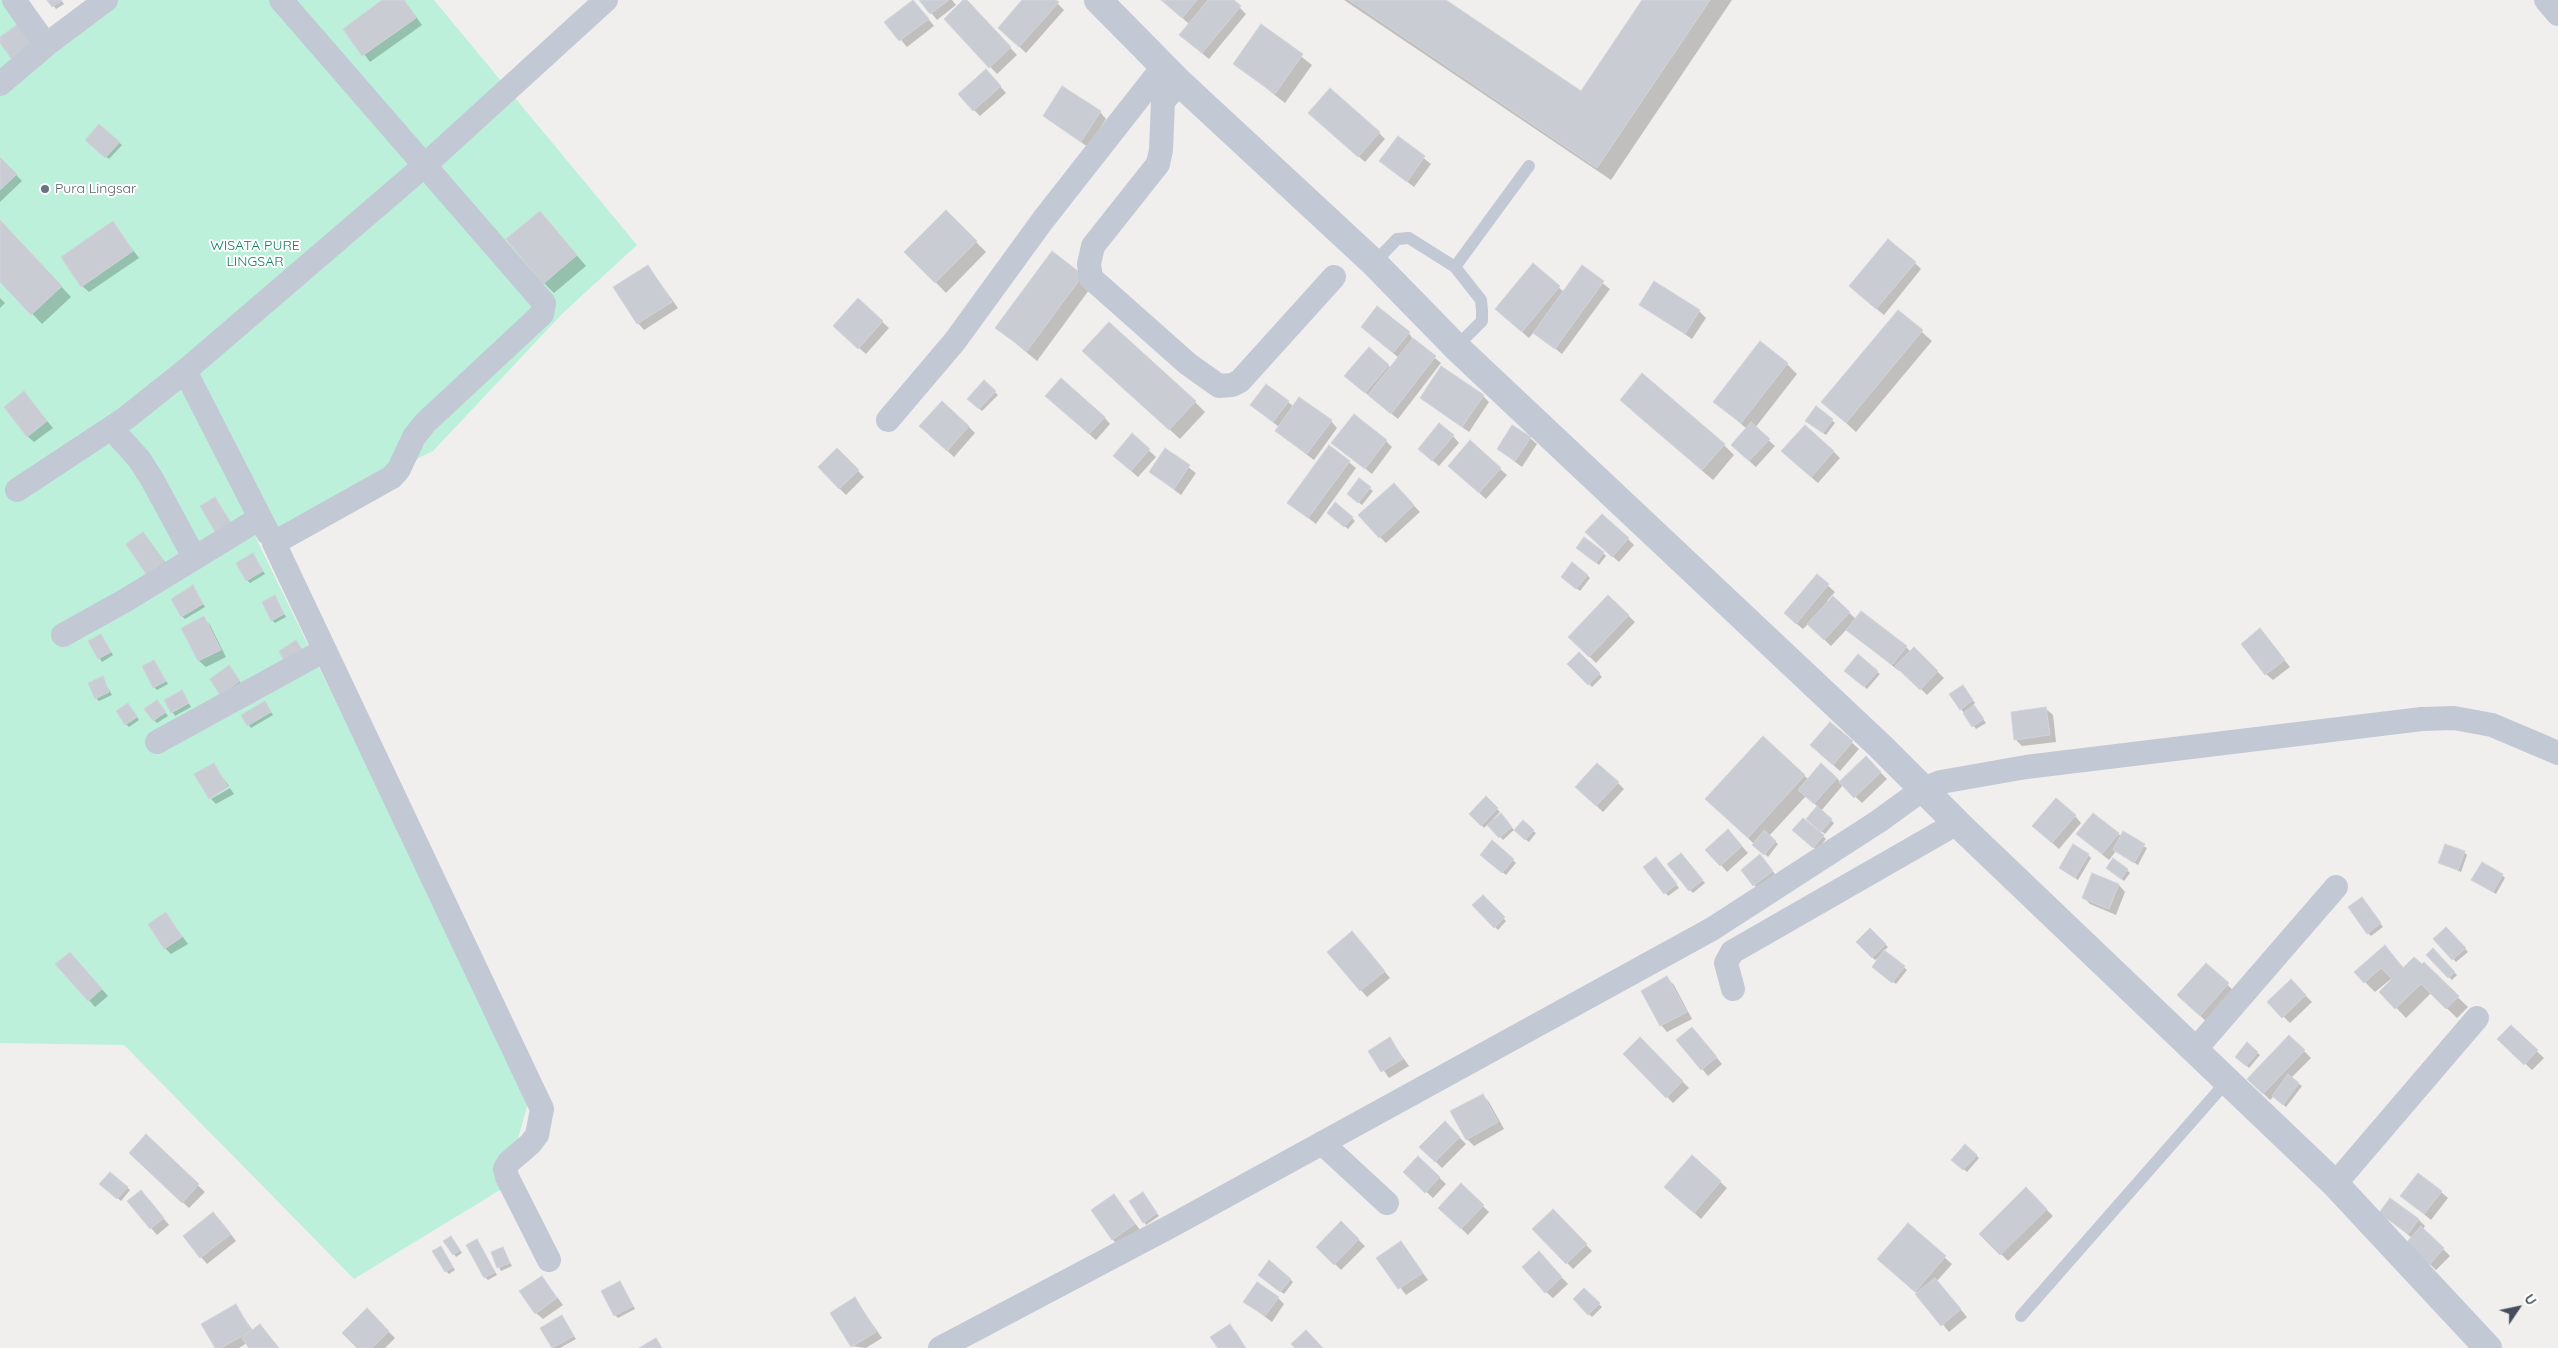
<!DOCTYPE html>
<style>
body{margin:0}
#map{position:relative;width:2558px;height:1348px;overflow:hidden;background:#f1efee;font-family:Quicksand,sans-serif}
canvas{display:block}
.north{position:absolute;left:2493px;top:1283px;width:50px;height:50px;-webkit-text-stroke:4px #fff;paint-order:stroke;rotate:56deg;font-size:14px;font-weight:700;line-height:20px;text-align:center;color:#464e5d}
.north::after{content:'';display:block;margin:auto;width:18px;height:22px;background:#464e5d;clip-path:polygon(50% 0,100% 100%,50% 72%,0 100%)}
</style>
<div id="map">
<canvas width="2558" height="1348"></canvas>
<div class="north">U</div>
</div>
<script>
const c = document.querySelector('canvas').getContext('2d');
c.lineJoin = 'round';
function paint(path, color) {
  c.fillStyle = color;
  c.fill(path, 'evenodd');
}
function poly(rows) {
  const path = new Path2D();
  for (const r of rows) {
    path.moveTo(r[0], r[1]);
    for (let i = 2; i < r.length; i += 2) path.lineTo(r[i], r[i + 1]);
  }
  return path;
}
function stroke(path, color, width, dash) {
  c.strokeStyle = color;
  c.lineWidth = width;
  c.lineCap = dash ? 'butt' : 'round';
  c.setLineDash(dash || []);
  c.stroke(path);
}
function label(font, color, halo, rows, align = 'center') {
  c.font = font + ' Quicksand,sans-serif';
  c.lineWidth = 4;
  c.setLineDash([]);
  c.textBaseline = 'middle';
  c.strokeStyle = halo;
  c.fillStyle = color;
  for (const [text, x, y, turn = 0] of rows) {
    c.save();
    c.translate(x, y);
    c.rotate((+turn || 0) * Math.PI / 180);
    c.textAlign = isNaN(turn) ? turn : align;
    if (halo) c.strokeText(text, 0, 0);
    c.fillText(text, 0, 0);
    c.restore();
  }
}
const green = poly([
 [0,0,17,0,53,44,118,0,434,0,637,245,563,313,433,451,256,538,529,1099,505,1187,354,1279,124,1045,0,1043]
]);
const shadow = poly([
 [49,0,61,0,64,4,56,9],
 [385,0,404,0,422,25,370,62,345,29],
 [921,0,952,0,956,5,937,20],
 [1024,0,1054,0,1064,10,1026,53,1006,34],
 [1163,0,1232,0,1246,14,1209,59,1187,41,1189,24],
 [1344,0,1444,0,1582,93,1644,0,1732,0,1611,180],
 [914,1,934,26,907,47,886,22],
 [972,7,1017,55,997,74,945,19],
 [1262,26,1312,65,1285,103,1235,64],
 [992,77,1006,93,980,116,974,110],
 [1100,112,1106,119,1088,147,1044,116],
 [1316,119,1379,133,1385,139,1365,162],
 [100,126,122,145,109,159,87,140],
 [1398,138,1431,164,1414,187,1388,167],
 [0,158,22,181,0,202],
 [946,212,986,252,946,293,906,252],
 [540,213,586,266,554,293,544,283],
 [0,221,71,297,42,324,0,280],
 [113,223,139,258,89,292,82,286],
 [1052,253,1092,286,1037,361,997,328],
 [1915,263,1921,269,1884,315,1857,293],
 [1533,265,1564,292,1582,267,1610,289,1562,354,1534,332,1529,338,1503,316],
 [648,266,678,308,644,330,638,323],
 [0,298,5,303,0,308],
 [858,300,889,328,866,354,841,332],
 [1641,305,1699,311,1706,318,1692,339],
 [1899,312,1932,341,1856,432,1823,402],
 [1369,333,1409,333,1414,341,1441,363,1398,419,1352,382,1369,349,1391,368,1399,358],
 [1094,361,1195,402,1205,412,1180,439],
 [1787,364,1797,374,1755,428,1775,446,1756,467,1739,452,1747,429,1715,402],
 [984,382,998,395,982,411,969,399],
 [24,393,53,428,34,442,27,436],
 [1483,396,1489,402,1469,432,1421,398],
 [1053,402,1104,417,1110,424,1096,440],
 [1288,402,1294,407,1331,421,1337,428,1314,460,1283,437,1277,431,1279,427,1251,405],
 [1816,408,1835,423,1826,435,1810,424],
 [1631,410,1724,445,1734,455,1713,480],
 [968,426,975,433,954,457,928,433],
 [1132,435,1156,457,1138,477,1121,462],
 [1453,436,1459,443,1439,466,1426,455],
 [1530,438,1537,444,1522,467,1498,449],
 [1386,441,1392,447,1372,474,1340,449],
 [1330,447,1356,468,1316,524,1289,503],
 [837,450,864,477,846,495,819,468],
 [1165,450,1196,473,1181,495,1150,472],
 [1833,451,1840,458,1818,483,1789,458],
 [1500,469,1507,475,1486,499,1456,472],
 [1359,480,1373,491,1362,505,1351,496],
 [1400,491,1420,512,1386,543,1380,537],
 [214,498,238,533,225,541],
 [1331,515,1352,518,1355,521,1348,529],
 [143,533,149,540,170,569,147,573],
 [1593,539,1628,539,1634,545,1619,562],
 [1580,550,1603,553,1606,556,1599,565],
 [253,555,265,574,250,583,247,580],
 [1587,575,1590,578,1580,591,1565,579],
 [1817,576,1835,592,1827,601,1829,602,1833,598,1856,619,1906,647,1911,652,1914,649,1944,678,1927,695,1901,669,1899,671,1847,629,1831,646,1808,624,1803,629,1792,620],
 [193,587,205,607,185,619,182,616],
 [1608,596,1635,622,1596,663,1570,637],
 [275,597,286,617,275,623,272,620],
 [203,618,210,625,226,657,206,667,199,661,183,629],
 [101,636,113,655,102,662,89,642],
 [2266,637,2290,667,2273,680,2266,674],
 [1579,654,1602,677,1592,687,1569,664],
 [154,661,168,684,157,690,154,687],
 [232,670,242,685,224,697],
 [1877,672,1880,674,1867,689,1849,673],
 [102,678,112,695,99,701,96,698],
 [1965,689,1975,703,1973,705,1986,723,1976,729,1961,709],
 [182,692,191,707,175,716,166,700],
 [265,702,273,715,251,728,242,715],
 [160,705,168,716,157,723,154,720],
 [131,707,139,720,129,727,126,724],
 [2046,709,2053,715,2056,742,2022,746,2016,740],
 [1830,723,1859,749,1840,771,1818,752],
 [1763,738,1809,780,1837,778,1841,783,1866,758,1887,779,1862,803,1843,785,1821,811,1834,823,1825,834,1808,819,1818,807,1806,796,1769,836,1778,844,1768,857,1717,809],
 [213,764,229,786,210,797],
 [1618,783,1624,789,1603,812,1583,793],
 [230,788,234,794,216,804,211,799],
 [1486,798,1500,812,1493,819,1504,818,1514,830,1503,840,1488,824,1484,828,1471,814],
 [2075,816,2081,823,2059,849,2040,832],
 [1515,830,1533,831,1536,833,1529,842],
 [1797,833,1823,836,1826,839,1817,850],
 [2118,834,2147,848,2138,865,2116,851,2109,860,2084,840],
 [1734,837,1748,853,1727,872,1721,865],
 [2464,852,2467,855,2461,872,2440,863],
 [2088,855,2091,858,2078,880,2060,868],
 [1485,857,1513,860,1516,863,1506,875],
 [1683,858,1705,883,1693,893,1690,890],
 [1763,859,1775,874,1757,888,1742,870],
 [1659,861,1679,888,1668,896,1645,867],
 [2127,870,2130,873,2124,881,2110,871],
 [2093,874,2119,885,2125,892,2116,915,2090,904,2083,897],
 [2502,875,2505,878,2496,894,2473,880],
 [1483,897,1506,921,1498,930,1474,905],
 [2364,902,2383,927,2371,936,2368,933],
 [166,914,188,944,171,954,165,948],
 [2446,928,2468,952,2456,962,2435,939],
 [1870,929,1888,947,1884,951,1907,970,1896,984,1876,969,1880,957,1875,960,1857,942],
 [1358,939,1390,978,1367,997,1361,990],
 [2385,947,2404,968,2423,964,2468,1007,2457,1018,2431,993,2406,1018,2381,992,2392,980,2391,979,2375,992,2365,982],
 [2433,950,2457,975,2452,980,2427,955],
 [76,960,108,996,95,1007,89,1000],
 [2206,965,2234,991,2207,1022,2185,1002],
 [1667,978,1674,985,1692,1019,1667,1032,1661,1025],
 [2291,981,2312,1002,2290,1023,2269,1002],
 [2511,1027,2544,1058,2532,1070,2499,1039],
 [1698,1035,1722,1064,1708,1076,1678,1040],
 [2289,1036,2311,1058,2291,1078,2302,1086,2286,1107,2274,1096,2270,1100,2249,1079],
 [1390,1039,1409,1066,1389,1078,1370,1051],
 [1640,1039,1689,1088,1673,1103,1625,1054],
 [2247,1044,2260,1055,2249,1068,2237,1057],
 [1483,1095,1489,1102,1504,1129,1474,1146,1467,1139,1452,1112],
 [1445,1123,1466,1144,1442,1168,1421,1147],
 [146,1136,205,1192,189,1208,137,1160],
 [1976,1155,1979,1158,1967,1172,1953,1160],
 [1692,1157,1727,1188,1701,1219,1672,1193],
 [1418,1158,1446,1184,1433,1198,1405,1172],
 [1461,1185,1489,1212,1468,1235,1440,1208],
 [104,1187,127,1187,130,1190,121,1201],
 [2026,1189,2053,1216,2008,1261,1981,1234],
 [2441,1192,2448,1198,2431,1220,2409,1202],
 [1143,1193,1159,1216,1146,1225,1144,1222],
 [1114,1196,1141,1231,1119,1246,1113,1240],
 [147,1198,169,1225,157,1235,151,1228],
 [1553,1211,1592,1251,1573,1269,1534,1229],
 [2381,1213,2419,1220,2425,1226,2423,1229,2450,1256,2436,1270,2408,1243,2412,1238],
 [220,1220,236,1241,207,1264,201,1257],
 [1341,1223,1365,1246,1341,1270,1318,1247],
 [1908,1225,1952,1264,1937,1281,1967,1317,1949,1332,1918,1294,1886,1266],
 [477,1240,497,1275,488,1280,485,1277],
 [454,1241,462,1253,456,1257,454,1254],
 [1401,1242,1428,1280,1406,1295,1378,1258],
 [503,1249,512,1266,501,1271,492,1253],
 [443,1251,455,1270,449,1274,446,1271],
 [1545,1260,1568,1284,1553,1298,1546,1292],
 [542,1277,563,1305,543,1319,536,1313],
 [1262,1277,1290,1279,1293,1282,1284,1294],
 [622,1285,635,1309,618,1318,615,1315],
 [1584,1290,1602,1307,1592,1317,1574,1299],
 [1278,1298,1284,1304,1272,1322,1245,1302],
 [855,1299,882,1338,866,1348,852,1346],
 [236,1306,253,1331,260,1326,279,1348,251,1348,247,1343,239,1348,217,1348],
 [367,1310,395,1338,385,1348,358,1348],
 [562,1317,576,1339,560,1348,554,1348,542,1329],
 [1230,1326,1236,1332,1246,1348,1219,1348]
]);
const building = poly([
 [47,0,61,0,62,1,52,7,47,0],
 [382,0,404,0,416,18,362,56,343,29,382,0],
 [913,0,929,19,899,41,884,22,913,0],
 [919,0,949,0,930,14,919,0],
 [963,0,967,0,1011,47,989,68,944,19,963,0],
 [1022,0,1056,0,1059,2,1019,47,998,28,1022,0],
 [1161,0,1197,0,1182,18,1161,0],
 [1208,0,1234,0,1241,6,1202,53,1179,35,1208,0],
 [1349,0,1446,0,1581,91,1642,0,1710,0,1597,168,1349,0],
 [18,24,37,50,16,65,0,43,0,37,18,24],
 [1261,24,1303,54,1275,94,1233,64,1261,24],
 [986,69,1001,86,973,111,958,94,986,69],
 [1062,86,1101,111,1081,142,1043,116,1062,86],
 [1330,88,1380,132,1358,157,1308,113,1330,88],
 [99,124,120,142,105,158,85,140,99,124],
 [1398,136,1425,156,1407,182,1379,161,1398,136],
 [0,157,17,174,0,190,0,157],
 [946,210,977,241,935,283,904,252,946,210],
 [540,211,577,255,543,284,506,239,540,211],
 [0,220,62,286,31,315,0,282,0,220],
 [113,221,133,251,81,287,61,257,113,221],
 [1888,239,1916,262,1876,309,1849,286,1888,239],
 [1052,251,1083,275,1027,351,995,328,1052,251],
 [1533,263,1560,286,1522,332,1495,309,1533,263],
 [648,265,672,302,637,324,613,287,648,265],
 [1582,265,1604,281,1555,349,1533,333,1582,265],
 [1654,281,1700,310,1685,334,1639,305,1654,281],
 [858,298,883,321,858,349,833,326,858,298],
 [1377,306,1410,332,1393,353,1361,327,1377,306],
 [1898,310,1923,330,1846,423,1821,402,1898,310],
 [1109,322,1196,401,1169,430,1082,351,1109,322],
 [1413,338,1436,356,1391,414,1368,395,1413,338],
 [1760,341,1788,363,1741,423,1713,402,1760,341],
 [1369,347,1389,365,1365,393,1344,376,1369,347],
 [1441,366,1484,395,1462,427,1420,398,1441,366],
 [1642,373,1725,444,1702,470,1620,400,1642,373],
 [1061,378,1105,417,1089,434,1045,396,1061,378],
 [984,380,996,391,979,409,967,399,984,380],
 [1266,384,1289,401,1273,422,1250,405,1266,384],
 [24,391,47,421,27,437,4,407,24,391],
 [1299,397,1332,420,1307,454,1275,431,1299,397],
 [942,401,969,426,947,451,919,426,942,401],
 [1816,406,1833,419,1823,433,1805,421,1816,406],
 [1354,414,1387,440,1365,469,1331,443,1354,414],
 [1751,422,1770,439,1749,461,1731,445,1751,422],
 [1439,423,1454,435,1432,461,1418,449,1439,423],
 [1512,425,1531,437,1515,461,1497,449,1512,425],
 [1805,425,1834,451,1811,477,1781,451,1805,425],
 [1132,433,1150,449,1131,471,1113,456,1132,433],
 [1470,440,1501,468,1479,493,1448,466,1470,440],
 [1329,445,1350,461,1308,518,1287,503,1329,445],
 [837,448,859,470,839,489,818,467,837,448],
 [1165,448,1190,465,1174,489,1149,472,1165,448],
 [1359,478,1371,487,1358,503,1347,494,1359,478],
 [1394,483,1414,505,1379,538,1358,515,1394,483],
 [215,497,233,526,217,535,200,506,215,497],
 [1335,502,1353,517,1344,527,1327,513,1335,502],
 [1602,514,1629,538,1612,557,1585,532,1602,514],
 [143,532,164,562,146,574,126,544,143,532],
 [1584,537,1604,552,1596,563,1576,548,1584,537],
 [253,553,263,571,246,581,236,563,253,553],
 [1572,562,1588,575,1576,589,1561,577,1572,562],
 [1817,574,1829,584,1796,624,1784,613,1817,574],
 [193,585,203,604,181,617,171,599,193,585],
 [275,595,284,614,271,621,262,602,275,595],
 [1608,595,1629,615,1589,657,1568,637,1608,595],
 [1833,596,1850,612,1824,640,1807,624,1833,596],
 [1861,611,1907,646,1892,665,1846,630,1861,611],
 [204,616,221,650,198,661,181,628,204,616],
 [2260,628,2285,660,2265,675,2241,644,2260,628],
 [101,634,111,652,98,659,88,641,101,634],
 [296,640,303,651,285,662,279,651,296,640],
 [1914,647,1938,671,1920,690,1895,666,1914,647],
 [1579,652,1600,673,1588,685,1567,664,1579,652],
 [1858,654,1878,671,1864,687,1844,671,1858,654],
 [154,660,166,681,153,688,142,666,154,660],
 [229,665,240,681,220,695,210,679,229,665],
 [103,676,109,692,95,699,88,683,103,676],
 [1963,685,1973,700,1960,710,1949,694,1963,685],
 [182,690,189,703,171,713,164,700,182,690],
 [157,700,166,712,153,721,144,709,157,700],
 [265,701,271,712,247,726,241,715,265,701],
 [128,703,137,717,125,725,116,711,128,703],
 [1974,705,1984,719,1972,727,1963,713,1974,705],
 [2046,707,2050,735,2014,740,2011,712,2046,707],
 [1830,722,1853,741,1833,765,1810,745,1830,722],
 [1763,736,1805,775,1748,838,1705,799,1763,736],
 [1866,756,1881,772,1854,798,1839,782,1866,756],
 [214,763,228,787,209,799,194,774,214,763],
 [1597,763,1619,782,1596,806,1575,787,1597,763],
 [1821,763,1837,778,1814,804,1798,790,1821,763],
 [1486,796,1498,808,1481,826,1469,814,1486,796],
 [2056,798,2076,815,2052,843,2032,826,2056,798],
 [1817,806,1832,819,1821,832,1806,819,1817,806],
 [1501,813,1512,827,1499,838,1487,825,1501,813],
 [2093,813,2119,833,2102,854,2076,834,2093,813],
 [1803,818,1824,835,1813,848,1792,830,1803,818],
 [1523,820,1534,830,1525,840,1514,830,1523,820],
 [1728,829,1742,846,1720,866,1705,850,1728,829],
 [1764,830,1776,841,1764,855,1752,845,1764,830],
 [2123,831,2145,844,2134,863,2113,850,2123,831],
 [1492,840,1514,859,1502,873,1480,855,1492,840],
 [2073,844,2089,854,2075,878,2059,868,2073,844],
 [2445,844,2465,851,2458,870,2438,863,2445,844],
 [1681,853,1703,880,1689,891,1667,864,1681,853],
 [1760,854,1773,871,1753,886,1741,870,1760,854],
 [1656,857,1677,884,1664,894,1643,867,1656,857],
 [2113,858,2128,869,2121,879,2106,868,2113,858],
 [2482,862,2503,874,2493,892,2471,880,2482,862],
 [2092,873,2119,884,2109,909,2082,898,2092,873],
 [1483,895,1505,917,1494,928,1472,905,1483,895],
 [2362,897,2381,923,2367,934,2348,907,2362,897],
 [166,912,182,937,164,949,148,924,166,912],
 [2446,927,2466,948,2452,960,2433,939,2446,927],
 [1870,928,1886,944,1872,958,1856,942,1870,928],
 [1352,931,1385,971,1360,991,1327,952,1352,931],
 [2385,945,2403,968,2414,957,2422,964,2424,962,2459,996,2446,1009,2421,984,2395,1009,2379,992,2392,979,2381,968,2364,983,2354,972,2385,945],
 [2433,948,2455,972,2448,978,2426,955,2433,948],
 [1884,950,1905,966,1892,983,1872,967,1884,950],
 [70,952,102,989,88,1001,55,964,70,952],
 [2206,963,2229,983,2200,1016,2177,995,2206,963],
 [1667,976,1687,1012,1660,1026,1641,991,1667,976],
 [2291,979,2306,995,2282,1018,2267,1002,2291,979],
 [2511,1025,2538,1050,2524,1065,2497,1039,2511,1025],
 [1692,1027,1717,1057,1701,1070,1676,1040,1692,1027],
 [2289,1035,2305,1050,2263,1094,2247,1079,2289,1035],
 [1390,1037,1403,1059,1381,1072,1368,1051,1390,1037],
 [1640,1037,1683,1081,1666,1098,1623,1054,1640,1037],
 [2247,1042,2258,1052,2246,1066,2235,1057,2247,1042],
 [2288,1074,2299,1083,2283,1105,2272,1096,2288,1074],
 [1483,1094,1498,1122,1466,1140,1450,1111,1483,1094],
 [1445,1121,1460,1137,1435,1162,1419,1147,1445,1121],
 [146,1134,199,1184,182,1203,129,1153,146,1134],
 [1965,1144,1977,1155,1963,1170,1951,1160,1965,1144],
 [1692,1155,1721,1181,1694,1213,1664,1187,1692,1155],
 [1418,1156,1440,1177,1425,1193,1403,1172,1418,1156],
 [110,1172,128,1187,117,1199,99,1184,110,1172],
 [2418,1173,2442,1191,2424,1214,2400,1196,2418,1173],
 [1461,1183,1484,1205,1461,1229,1438,1208,1461,1183],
 [2026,1187,2047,1209,2000,1255,1979,1234,2026,1187],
 [141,1190,164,1218,150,1229,127,1201,141,1190],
 [1143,1192,1157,1213,1143,1223,1129,1201,1143,1192],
 [1114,1194,1135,1224,1112,1240,1091,1210,1114,1194],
 [2390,1198,2419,1219,2408,1234,2379,1213,2390,1198],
 [1553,1209,1587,1244,1566,1264,1532,1229,1553,1209],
 [213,1212,231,1234,200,1258,183,1236,213,1212],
 [1341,1221,1359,1239,1334,1265,1316,1247,1341,1221],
 [1908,1223,1946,1256,1915,1292,1877,1259,1908,1223],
 [2421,1226,2444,1248,2429,1265,2406,1243,2421,1226],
 [451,1236,460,1250,453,1255,443,1241,451,1236],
 [477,1239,495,1272,484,1278,466,1245,477,1239],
 [1401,1241,1423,1273,1398,1289,1376,1258,1401,1241],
 [441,1246,453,1267,445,1272,432,1251,441,1246],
 [503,1247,510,1263,497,1268,491,1252,503,1247],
 [1539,1251,1562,1277,1545,1293,1522,1267,1539,1251],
 [1269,1260,1291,1279,1280,1292,1258,1275,1269,1260],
 [542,1276,557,1298,535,1314,519,1291,542,1276],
 [1935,1278,1961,1309,1941,1326,1915,1294,1935,1278],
 [620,1281,633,1306,614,1316,601,1291,620,1281],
 [1257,1282,1279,1297,1265,1316,1243,1302,1257,1282],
 [1584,1288,1600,1303,1588,1315,1573,1299,1584,1288],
 [855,1297,876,1332,851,1347,830,1313,855,1297],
 [236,1304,251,1331,221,1348,215,1348,201,1324,236,1304],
 [367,1308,389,1331,372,1348,357,1348,342,1333,367,1308],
 [562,1315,574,1336,552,1348,540,1328,562,1315],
 [260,1324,278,1347,276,1348,249,1348,242,1338,260,1324],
 [1230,1324,1245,1348,1218,1348,1210,1337,1230,1324],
 [1306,1330,1323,1348,1295,1348,1291,1344,1306,1330],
 [656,1338,662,1348,639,1348,656,1338]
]);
const service = poly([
 [1374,263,1397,239,1409,238,1455,267,1481,300,1482,311,1482,321,1456,347],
 [1455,267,1529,166],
 [2021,1316,2228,1080]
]);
const minor = poly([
 [14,0,46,45,106,0],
 [281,0,544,303,542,314,425,423,414,437,399,469,392,477,274,543,542,1109,537,1135,530,1144,509,1162,505,1169,507,1177,549,1260],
 [2546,0,2558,14],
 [1180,83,1163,101,1161,150,1158,164,1093,246,1089,264,1091,278,1188,364,1219,386,1232,385,1240,381,1334,277],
 [0,84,46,45],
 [185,371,268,533],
 [888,420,955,341,1043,220,1163,67],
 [111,428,139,459,153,481,194,557],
 [17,490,126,418,185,371,425,165,606,0],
 [63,635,126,600,260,518],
 [157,742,323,651],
 [1733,989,1726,963,1732,952,1957,823],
 [2194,1051,2336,887],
 [1322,1143,1387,1203],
 [2335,1184,2477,1018],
 [940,1348,1173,1225,1712,929,1879,821,1923,789,1941,782,2026,767,2422,719,2454,718,2492,725,2558,753]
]);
const tertiary = poly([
 [1098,0,1180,83,1374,263,1456,347,1881,747,1957,823,2335,1184,2488,1348]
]);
const markers = [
 [45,189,5,"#6b7280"]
];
const worshipNames = [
 ["Pura Lingsar",55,189]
];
const parkNames = [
 ["WISATA PURE",255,246],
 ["LINGSAR",255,262]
];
paint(green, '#bcf0da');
paint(shadow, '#0003');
paint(building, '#caccd4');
stroke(building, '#d2d3da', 1);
stroke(service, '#c2c8d4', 12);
stroke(minor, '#c2c8d4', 24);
stroke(tertiary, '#c2c8d4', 28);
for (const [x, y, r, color] of markers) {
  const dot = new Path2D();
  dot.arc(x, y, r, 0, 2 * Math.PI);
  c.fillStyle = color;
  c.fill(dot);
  stroke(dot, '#fff', 2);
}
label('14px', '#5b616d', '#fff', worshipNames, 'left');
label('14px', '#158060', '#fff', parkNames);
</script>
